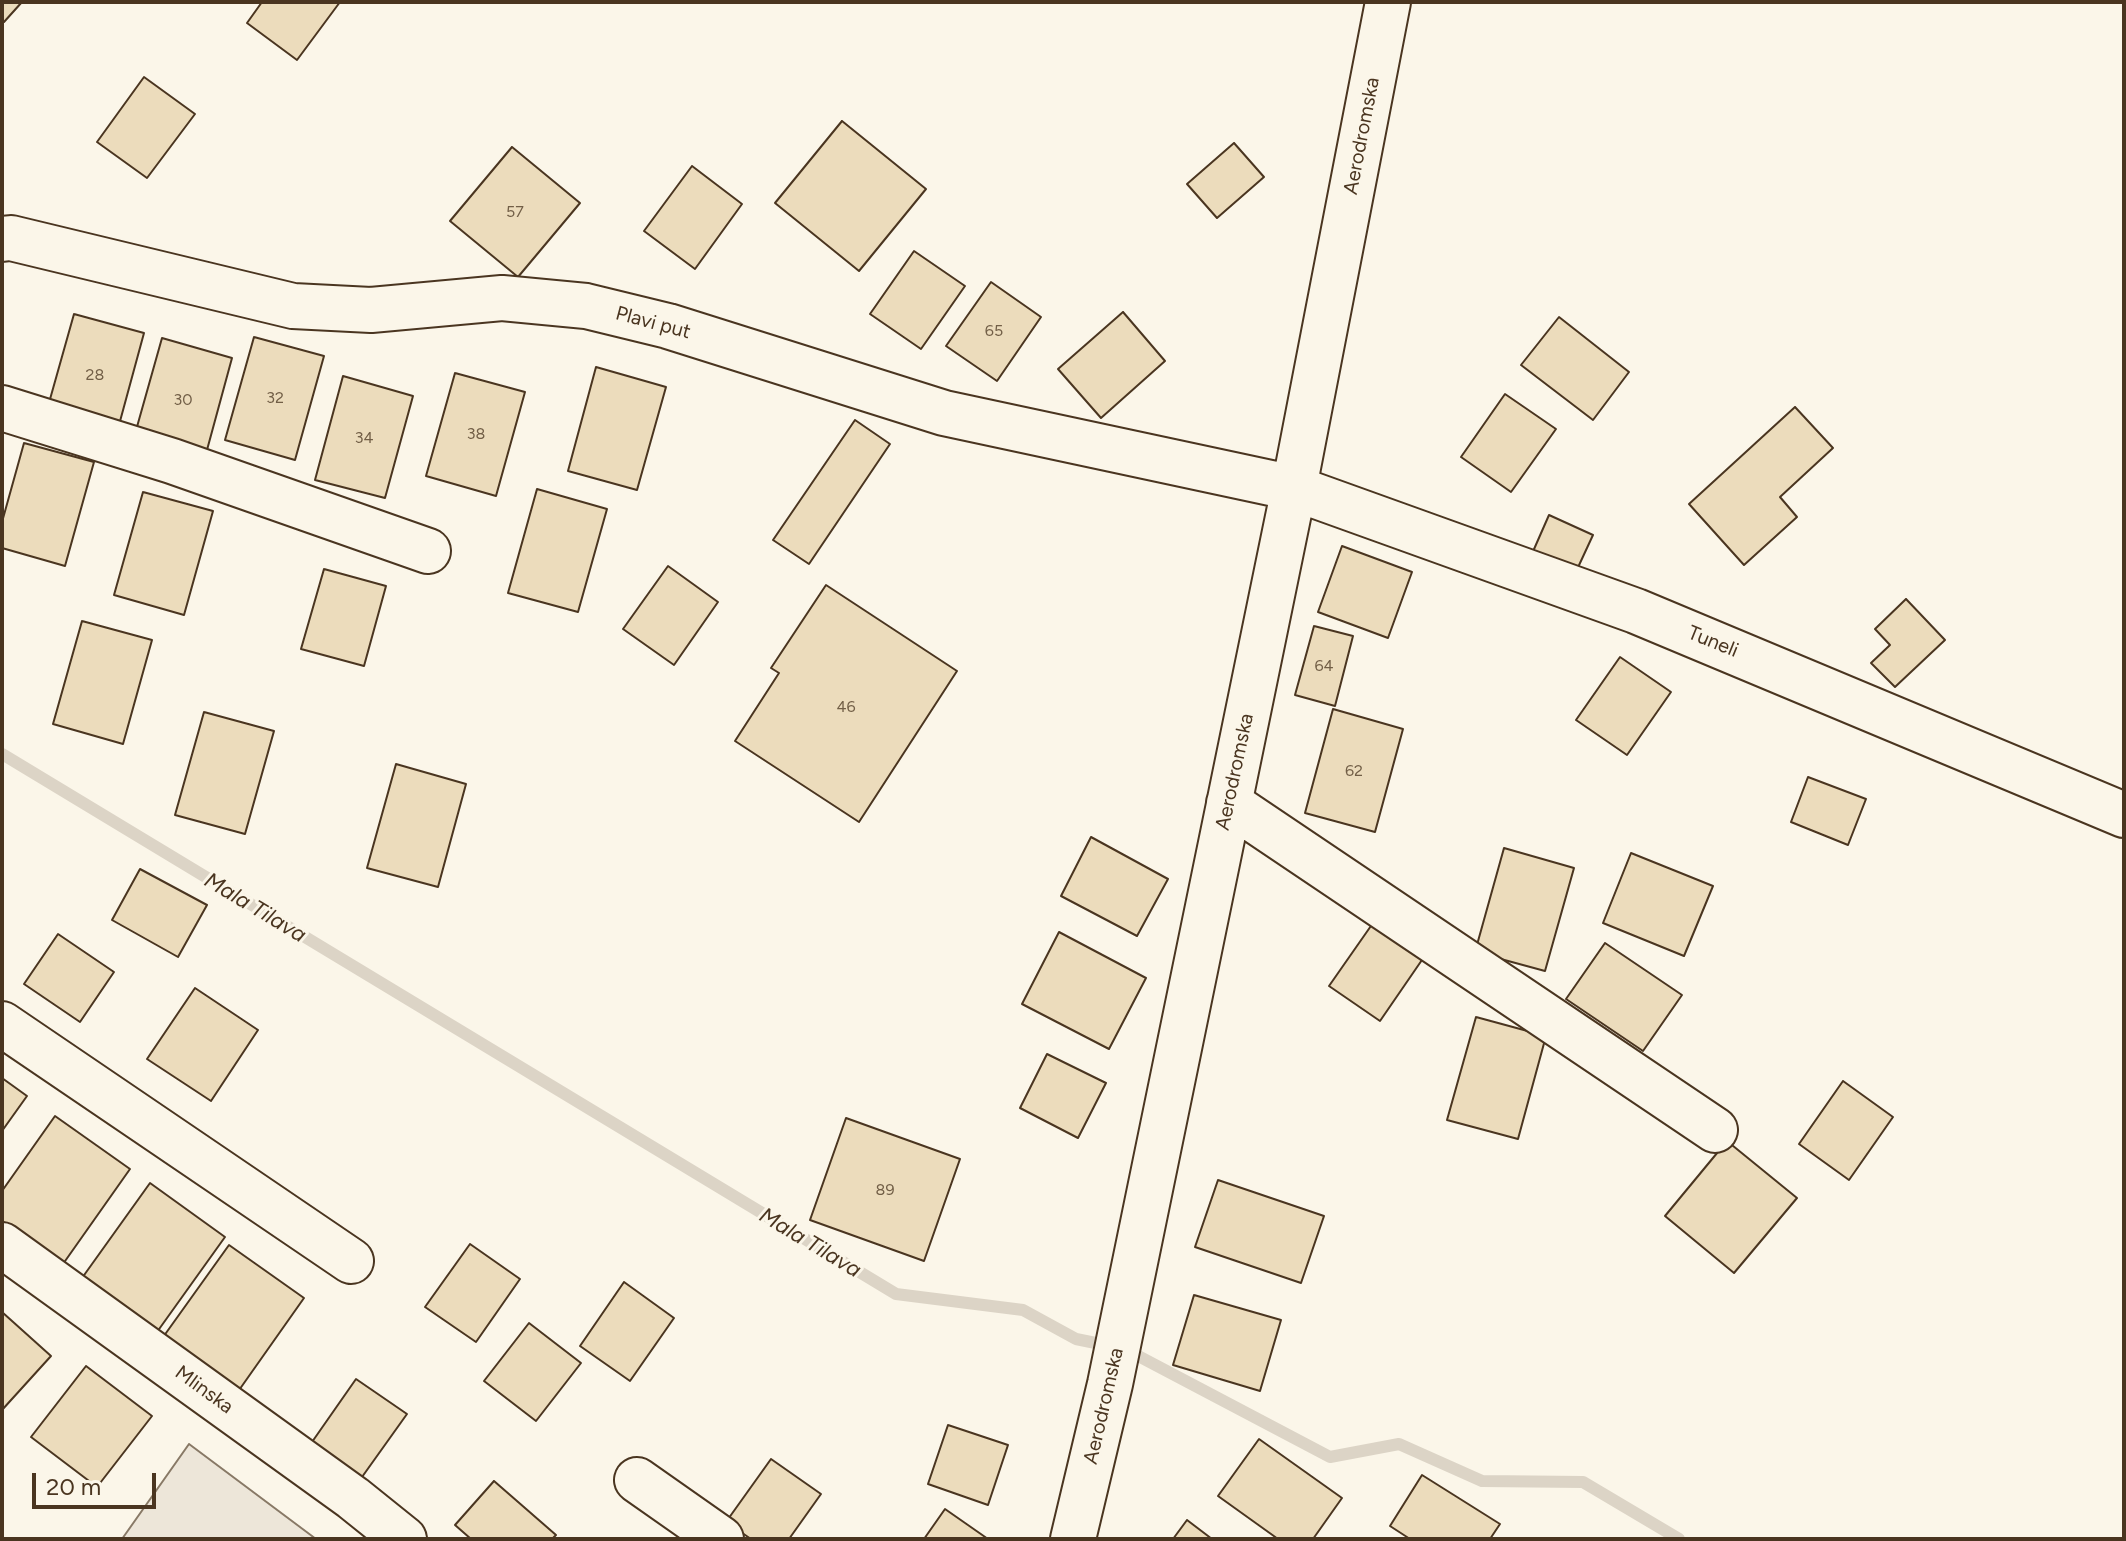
<!DOCTYPE html>
<style>
body{margin:0}
#map{position:relative;width:2126px;height:1541px;overflow:hidden;background:#fbf6e9;font-family:Figtree,sans-serif}
canvas{display:block}
.frame{position:absolute;inset:0;border:4px solid #4a3520;pointer-events:none}
.scale{position:absolute;left:32px;top:1473px;width:124px;height:36px;box-sizing:border-box;border:4px solid #4a3520;border-top:0;padding-left:10px;font-size:24px;line-height:28px;white-space:nowrap;color:#4a3520;-webkit-text-stroke:6px #fbf6e9;paint-order:stroke}
</style>
<div id="map">
<canvas width="2126" height="1541"></canvas>
<div class="frame"></div>
<div class="scale">20 m</div>
</div>
<script>
const c = document.querySelector('canvas').getContext('2d');
c.lineJoin = 'round';
function paint(path, color) {
  c.fillStyle = color;
  c.fill(path, 'evenodd');
}
function poly(rows) {
  const path = new Path2D();
  for (const r of rows) {
    path.moveTo(r[0], r[1]);
    for (let i = 2; i < r.length; i += 2) path.lineTo(r[i], r[i + 1]);
  }
  return path;
}
function stroke(path, color, width, dash) {
  c.strokeStyle = color;
  c.lineWidth = width;
  c.lineCap = dash ? 'butt' : 'round';
  c.setLineDash(dash || []);
  c.stroke(path);
}
function label(font, color, halo, rows, align = 'center') {
  c.font = font + ' Figtree,sans-serif';
  c.lineWidth = 6;
  c.setLineDash([]);
  c.textBaseline = 'middle';
  c.strokeStyle = halo;
  c.fillStyle = color;
  for (const [text, x, y, turn = 0] of rows) {
    c.save();
    c.translate(x, y);
    c.rotate((+turn || 0) * Math.PI / 180);
    c.textAlign = isNaN(turn) ? turn : align;
    if (halo) c.strokeText(text, 0, 0);
    c.fillText(text, 0, 0);
    c.restore();
  }
}
const green = poly([
 [189,1444,316,1539,122,1539,189,1444]
]);
const stream = poly([
 [2,754,896,1294,1023,1310,1076,1339,1125,1349,1330,1457,1399,1444,1482,1481,1583,1482,1679,1539]
]);
const building = poly([
 [2,2,22,2,4,22,2,20,2,2],
 [262,2,340,2,297,60,247,23,262,2],
 [144,77,195,114,147,178,97,142,144,77],
 [842,121,926,189,859,271,775,203,842,121],
 [1234,143,1264,177,1217,218,1187,184,1234,143],
 [512,147,580,203,518,277,450,221,512,147],
 [692,166,742,204,695,269,644,231,692,166],
 [914,251,965,286,921,349,870,314,914,251],
 [991,282,1041,317,997,381,946,346,991,282],
 [1123,312,1165,361,1101,418,1058,369,1123,312],
 [74,314,144,333,116,436,45,417,74,314],
 [1559,317,1629,372,1593,420,1521,365,1559,317],
 [254,337,324,356,295,460,225,440,254,337],
 [162,338,232,358,204,461,133,441,162,338],
 [596,367,666,387,637,490,568,471,596,367],
 [455,373,525,392,496,496,426,476,455,373],
 [343,376,413,396,385,498,315,480,343,376],
 [1505,394,1556,429,1511,492,1461,457,1505,394],
 [1795,407,1833,448,1780,497,1797,517,1744,565,1689,504,1795,407],
 [855,420,890,444,809,564,773,540,855,420],
 [24,443,94,462,65,566,2,548,2,522,24,443],
 [537,489,607,509,578,612,508,593,537,489],
 [143,492,213,511,184,615,114,595,143,492],
 [1549,515,1593,535,1574,576,1531,556,1549,515],
 [1342,546,1412,572,1388,638,1318,612,1342,546],
 [668,566,718,602,674,665,623,629,668,566],
 [324,569,386,586,364,666,301,649,324,569],
 [826,585,957,671,859,822,735,741,779,673,771,668,826,585],
 [1906,599,1945,640,1895,687,1871,663,1890,645,1875,629,1906,599],
 [82,621,152,640,123,744,53,724,82,621],
 [1314,626,1353,636,1335,706,1295,695,1314,626],
 [1620,657,1671,692,1627,755,1576,720,1620,657],
 [1333,709,1403,729,1375,832,1305,813,1333,709],
 [204,712,274,731,245,834,175,815,204,712],
 [396,764,466,784,438,887,367,868,396,764],
 [1808,777,1866,799,1848,845,1791,822,1808,777],
 [1091,837,1168,879,1137,936,1061,896,1091,837],
 [1504,848,1574,868,1545,971,1475,952,1504,848],
 [1631,853,1713,886,1684,956,1603,923,1631,853],
 [140,869,207,905,178,957,112,920,140,869],
 [1373,923,1424,957,1380,1021,1329,986,1373,923],
 [1059,932,1146,978,1109,1049,1022,1004,1059,932],
 [58,934,114,972,80,1022,24,984,58,934],
 [1605,943,1682,995,1643,1051,1566,999,1605,943],
 [195,988,258,1030,211,1101,147,1059,195,988],
 [1476,1017,1546,1036,1518,1139,1447,1120,1476,1017],
 [1047,1054,1106,1083,1078,1138,1020,1108,1047,1054],
 [2,1078,27,1096,2,1131,2,1078],
 [1843,1081,1893,1117,1849,1180,1799,1144,1843,1081],
 [55,1116,130,1169,63,1264,2,1221,2,1191,55,1116],
 [846,1118,960,1159,924,1261,810,1220,846,1118],
 [1727,1141,1797,1198,1734,1273,1665,1216,1727,1141],
 [1218,1180,1324,1216,1301,1283,1195,1247,1218,1180],
 [150,1183,225,1237,157,1332,82,1278,150,1183],
 [470,1244,520,1279,476,1342,425,1307,470,1244],
 [229,1245,304,1298,237,1393,161,1340,229,1245],
 [624,1282,674,1318,630,1381,580,1346,624,1282],
 [1194,1295,1281,1320,1260,1391,1173,1365,1194,1295],
 [2,1312,51,1356,2,1410,2,1312],
 [529,1323,581,1363,536,1421,484,1381,529,1323],
 [86,1366,152,1416,97,1487,31,1437,86,1366],
 [356,1379,407,1414,362,1477,312,1442,356,1379],
 [948,1425,1008,1445,988,1505,928,1484,948,1425],
 [1259,1439,1342,1498,1313,1539,1278,1539,1218,1496,1259,1439],
 [771,1459,821,1494,789,1539,751,1539,726,1522,771,1459],
 [1422,1475,1500,1524,1490,1539,1410,1539,1390,1526,1422,1475],
 [494,1481,556,1535,552,1539,471,1539,455,1525,494,1481],
 [945,1509,988,1539,924,1539,945,1509],
 [1187,1520,1212,1539,1173,1539,1187,1520]
]);
const minor = poly([
 [2,239,11,238,293,306,371,310,502,298,586,306,668,326,944,413,1294,488,1636,611,2124,815],
 [2,408,172,461,428,551],
 [1229,803,1715,1130],
 [2,1024,351,1261],
 [2,1245,353,1498,404,1539],
 [637,1480,721,1539],
 [1073,1539,1110,1384,1294,488,1388,2]
]);
const numberNames = [
 ["57",515,212],
 ["65",994,331],
 ["28",95,375],
 ["32",275,398],
 ["30",183,400],
 ["38",476,434],
 ["34",364,438],
 ["64",1324,666],
 ["46",846,707],
 ["62",1354,771],
 ["89",885,1190]
];
const streetNames = [
 ["Aerodromska",1362,136,-79],
 ["Plavi put",653,323,15],
 ["Tuneli",1713,642,22],
 ["Aerodromska",1235,772,-78],
 ["Mlinska",204,1390,36],
 ["Aerodromska",1104,1406,-77]
];
const waterNames = [
 ["Mala Tilava",255,908,31],
 ["Mala Tilava",810,1243,31]
];
paint(green, '#ede6d9');
stroke(green, '#887966', 2);
stroke(stream, '#dcd4c6', 12);
paint(building, '#ecdcbc');
stroke(building, '#4a3520', 2);
stroke(minor, '#4a3520', 48);
stroke(minor, '#fbf6e9', 44);
label('16px', '#725f47', null, numberNames);
label('20px', '#4a3520', '#fbf6e9', streetNames);
label('italic 22px', '#4a3520', '#fbf6e9', waterNames);
</script>
